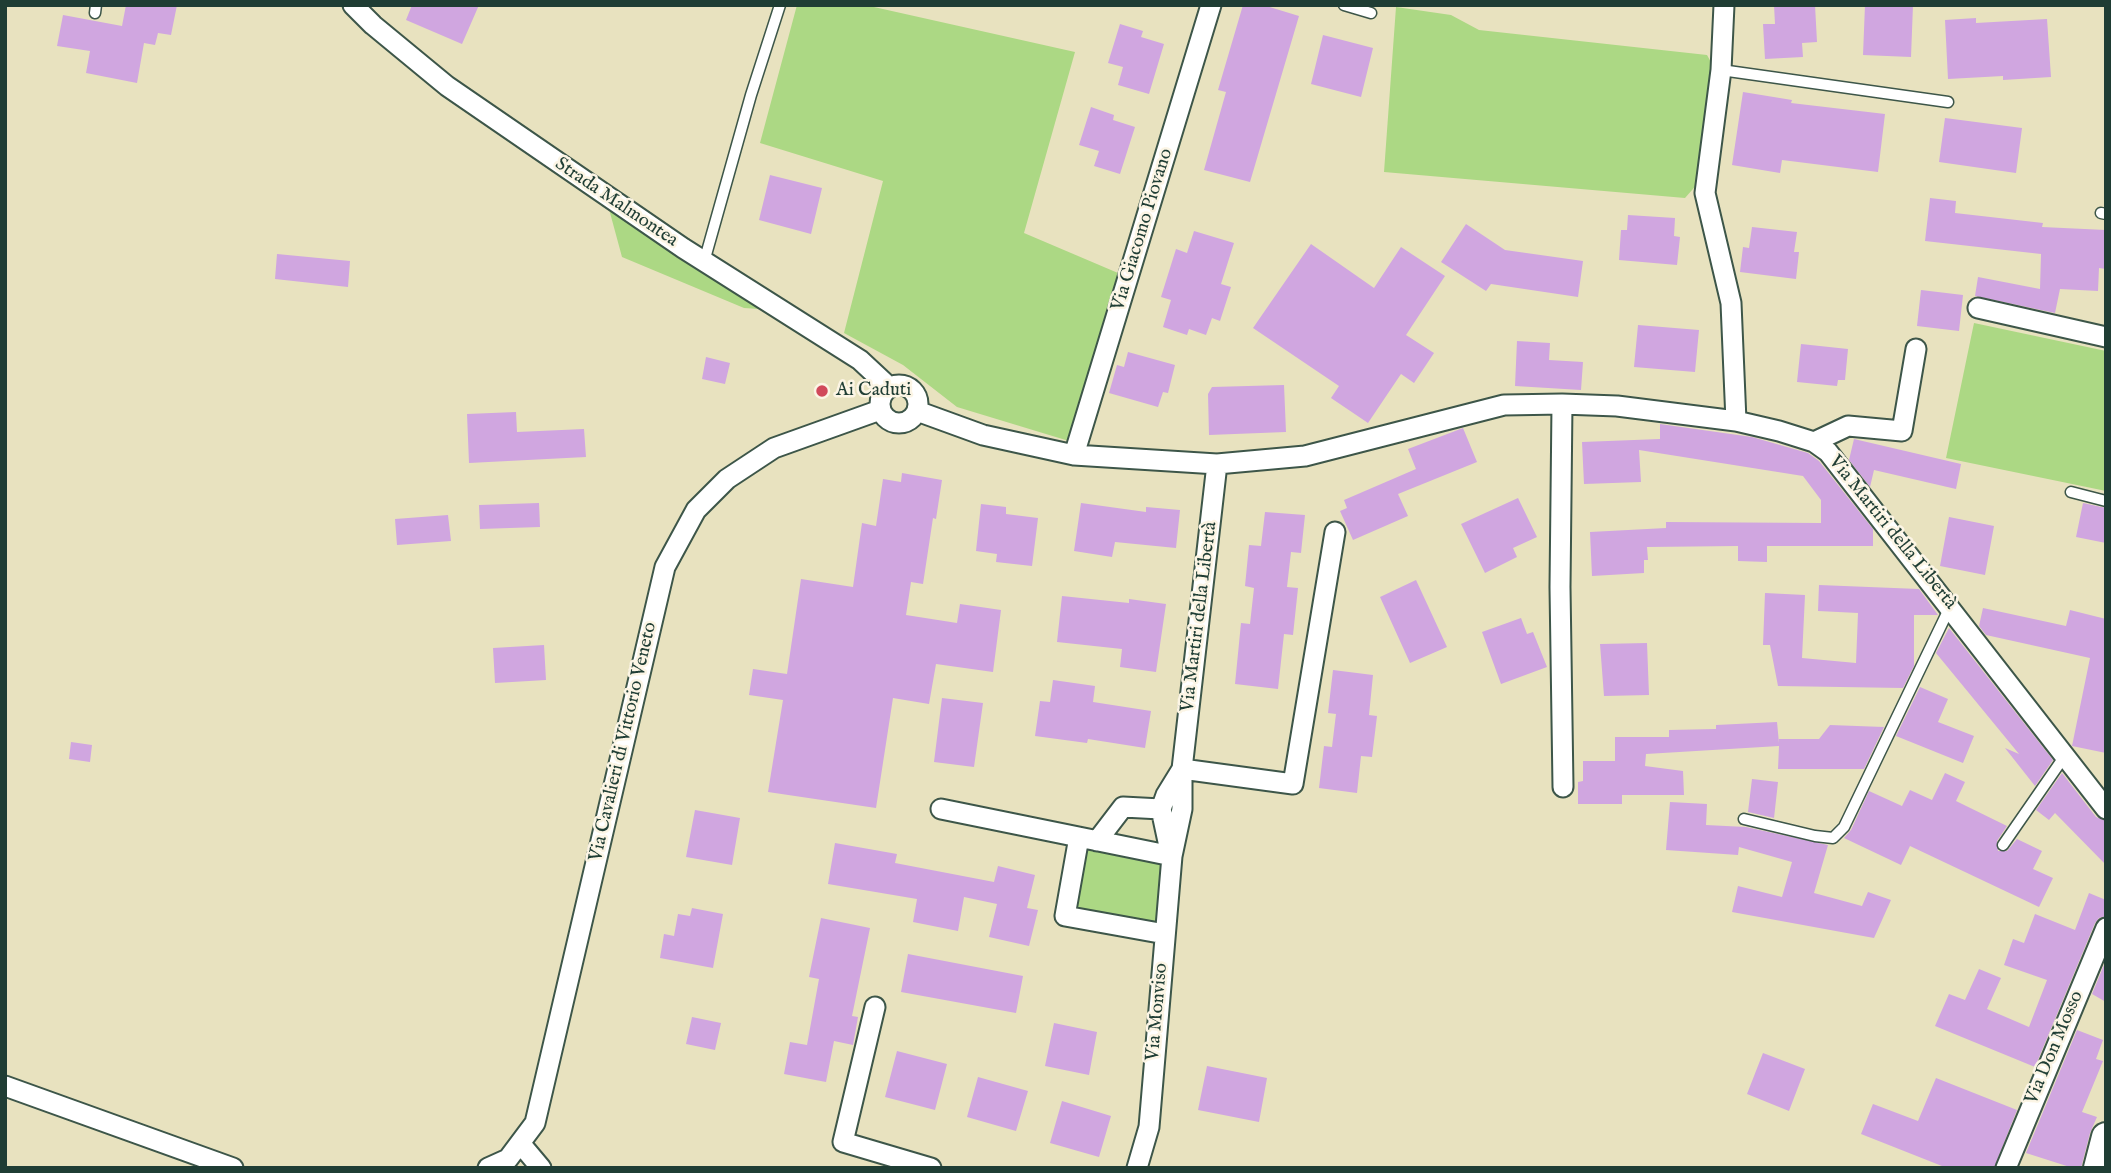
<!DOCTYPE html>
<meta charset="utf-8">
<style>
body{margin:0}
#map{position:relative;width:2111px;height:1173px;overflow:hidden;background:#e8e2bf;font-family:"IM FELL English",serif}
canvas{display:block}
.frame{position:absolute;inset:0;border:7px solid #1f3d34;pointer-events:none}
</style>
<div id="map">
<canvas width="2111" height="1173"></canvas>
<div class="frame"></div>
</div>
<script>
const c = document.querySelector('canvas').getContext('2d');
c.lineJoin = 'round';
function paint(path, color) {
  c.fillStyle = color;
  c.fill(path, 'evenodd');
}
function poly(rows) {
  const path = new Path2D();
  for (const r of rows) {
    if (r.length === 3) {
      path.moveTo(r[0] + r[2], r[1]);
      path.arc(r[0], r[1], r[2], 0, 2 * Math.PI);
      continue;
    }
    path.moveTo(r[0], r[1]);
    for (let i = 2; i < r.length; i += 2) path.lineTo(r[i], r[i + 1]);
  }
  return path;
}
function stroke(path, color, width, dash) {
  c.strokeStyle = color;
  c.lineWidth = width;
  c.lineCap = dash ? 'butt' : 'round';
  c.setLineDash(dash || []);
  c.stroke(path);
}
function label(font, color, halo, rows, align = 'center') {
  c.font = font + ' "IM FELL English",serif';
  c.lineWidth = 5;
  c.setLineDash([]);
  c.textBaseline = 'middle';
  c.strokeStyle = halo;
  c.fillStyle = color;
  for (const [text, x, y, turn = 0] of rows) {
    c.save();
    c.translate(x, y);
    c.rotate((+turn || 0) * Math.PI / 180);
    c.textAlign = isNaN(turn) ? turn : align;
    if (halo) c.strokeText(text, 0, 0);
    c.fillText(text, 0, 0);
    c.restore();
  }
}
const green = poly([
 [797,5,865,5,1075,52,1024,233,1118,273,1069,441,957,407,903,365,844,333,883,181,760,143],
 [1396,7,1451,15,1479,30,1707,55,1712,64,1700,181,1685,198,1384,172],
 [609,209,677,249,759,309,744,308,622,257],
 [1974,323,2106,351,2106,491,1946,458],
 [1079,837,1172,856,1165,934,1065,916]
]);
const building = poly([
 [126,5,177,5,171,35,158,33,155,45,144,43,137,83,86,73,90,51,57,46,63,15,122,26],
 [412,5,479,5,462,44,406,20],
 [1243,5,1263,5,1299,16,1250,182,1204,170,1226,92,1218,90],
 [1774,5,1815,5,1817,42,1802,43,1803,57,1765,59,1763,24,1775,24],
 [1865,5,1913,5,1911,57,1863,55],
 [1976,18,1976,23,2047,19,2051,77,2003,80,2003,76,1948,79,1945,20],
 [1120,24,1143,31,1141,37,1164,44,1149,94,1118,85,1123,67,1108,63],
 [1323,35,1373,48,1361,97,1311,84],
 [1743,92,1792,100,1791,103,1885,114,1878,172,1782,160,1780,173,1732,165],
 [1091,107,1114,115,1113,120,1135,127,1120,174,1094,166,1099,151,1079,145],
 [1945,118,2022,128,2016,173,1939,162],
 [770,175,822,188,811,234,759,220],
 [1930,198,1956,201,1955,213,2043,223,2042,227,2106,230,2106,269,2099,268,2098,291,2060,289,2055,313,1975,296,1978,277,2040,289,2041,254,1925,241],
 [1628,215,1675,218,1674,236,1680,237,1677,265,1619,260,1621,230,1627,230],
 [1466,224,1505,250,1583,261,1578,297,1491,284,1486,291,1441,262],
 [1752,227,1797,232,1794,252,1799,252,1796,279,1740,272,1743,247,1749,248],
 [1194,231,1234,243,1221,284,1231,287,1220,321,1212,318,1206,335,1189,329,1187,335,1163,327,1171,300,1161,297,1176,249,1187,253],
 [1311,244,1374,288,1401,247,1445,276,1406,335,1434,353,1414,383,1401,374,1368,423,1331,398,1339,386,1253,328],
 [277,254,350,261,348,287,275,279],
 [1921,290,1963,295,1959,331,1917,326],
 [1638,325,1699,330,1695,372,1634,367],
 [1517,341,1550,343,1549,360,1583,362,1581,390,1515,386],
 [1801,344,1848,349,1845,380,1838,380,1837,386,1797,382],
 [1128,352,1175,365,1168,393,1163,392,1158,407,1109,393,1117,365,1124,367],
 [706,357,730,363,725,384,702,379],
 [1284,385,1286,432,1209,435,1208,394,1212,387],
 [516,412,517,432,584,429,586,457,469,463,467,414],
 [1660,424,1752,437,1808,453,1819,461,1873,529,1873,546,1767,546,1767,562,1738,561,1738,546,1647,547,1648,560,1644,560,1644,573,1592,576,1590,532,1666,528,1666,522,1821,523,1821,500,1803,476,1639,450,1641,482,1584,484,1582,442,1660,439],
 [1463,428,1477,462,1398,494,1408,516,1353,540,1340,511,1347,508,1344,500,1416,469,1408,449],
 [1854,439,1961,464,1956,489,1874,470,1870,487,1849,460],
 [902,473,942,480,936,519,933,518,923,584,911,582,906,615,957,623,960,604,1001,610,993,672,936,664,929,704,893,698,876,808,768,792,783,700,749,695,753,669,787,674,801,579,853,587,862,523,876,526,883,479,901,482],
 [1518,498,1537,537,1513,548,1517,557,1485,573,1461,524],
 [539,503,540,527,480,529,479,505],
 [1081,503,1146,512,1146,507,1180,510,1176,548,1115,542,1112,557,1074,551],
 [2083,503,2106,508,2106,543,2076,537],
 [981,504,1006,507,1006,514,1038,518,1032,566,996,562,997,554,976,551],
 [1265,512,1305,515,1301,553,1291,552,1287,587,1298,588,1293,635,1284,634,1278,689,1235,684,1241,623,1250,624,1254,588,1245,586,1249,545,1261,546],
 [448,515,451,541,397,545,395,519],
 [1949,517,1994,526,1985,575,1940,566],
 [1416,580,1447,647,1410,663,1380,597],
 [1819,585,1919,589,1938,615,1914,615,1914,666,1903,688,1778,686,1770,645,1763,645,1765,593,1805,595,1802,658,1856,663,1858,613,1818,611],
 [1062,596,1129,603,1129,599,1166,604,1156,672,1120,667,1122,649,1057,642],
 [1983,608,2066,626,2070,610,2106,619,2106,753,2072,746,2090,658,1986,635,1979,626],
 [1521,618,1527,634,1533,632,1547,667,1501,684,1482,632],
 [1949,628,2053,760,2035,786,2005,748,2019,754,1936,653],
 [1647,643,1649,695,1604,696,1600,644],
 [544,645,546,680,495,683,493,648],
 [1333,670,1373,675,1369,715,1377,716,1372,757,1361,756,1357,793,1319,788,1324,746,1332,747,1336,714,1328,713],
 [1053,680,1095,686,1093,702,1151,711,1145,748,1088,739,1087,743,1035,736,1040,701,1050,702],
 [1920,687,1948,699,1938,722,1974,736,1963,763,1896,736],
 [942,698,983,703,974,767,934,762],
 [1777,722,1779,743,1779,739,1819,739,1830,725,1884,727,1864,769,1778,769,1779,746,1646,754,1645,766,1683,771,1684,795,1622,795,1622,804,1578,804,1578,782,1583,781,1583,761,1615,761,1615,737,1669,737,1669,730,1716,729,1716,725],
 [71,742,92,745,90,762,69,759],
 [1945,773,1965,782,1956,801,2007,826,1997,841,1998,851,2007,851,2017,839,2042,851,2033,869,2053,878,2039,907,1910,846,1901,865,1844,838,1851,830,1869,791,1902,806,1910,790,1932,800],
 [2062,773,2096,817,2106,821,2106,865,2055,813,2049,820,2036,810],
 [1752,779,1778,782,1774,818,1748,812],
 [1670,802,1707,804,1706,825,1746,827,1828,845,1814,893,1862,906,1868,892,1891,900,1874,938,1732,912,1738,886,1782,897,1792,862,1739,847,1738,855,1666,850],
 [695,810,740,818,732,865,686,857],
 [835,843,897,854,895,863,994,882,998,866,1035,875,1027,908,1038,910,1029,946,989,937,997,904,964,897,958,931,913,922,917,899,828,884],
 [2089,893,2106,900,2106,916,2099,918,2095,923,2035,1067,1935,1026,1949,994,1965,1000,1979,969,2001,978,1987,1009,2029,1027,2047,980,2004,965,2013,939,2024,943,2035,914,2075,930],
 [692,908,723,914,713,968,660,958,664,934,674,936,678,914,690,916],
 [821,918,870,928,852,1016,858,1017,853,1045,834,1041,826,1082,784,1074,790,1042,807,1045,819,979,809,977],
 [908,954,1023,976,1016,1013,901,992],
 [2106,960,2106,1002,2092,994],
 [692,1017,721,1023,715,1050,686,1044],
 [1054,1023,1097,1032,1089,1075,1045,1066],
 [2077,1030,2103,1040,2096,1059,2103,1061,2082,1112,2097,1117,2090,1133,2081,1168,2073,1168,2026,1153],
 [897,1051,947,1064,935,1110,885,1097],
 [1763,1053,1805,1069,1789,1111,1747,1094],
 [1207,1066,1267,1078,1259,1122,1198,1110],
 [978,1077,1028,1091,1016,1131,967,1117],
 [1936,1078,2017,1110,1994,1168,1947,1168,1861,1134,1873,1104,1918,1121],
 [1062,1101,1111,1116,1099,1157,1050,1143]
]);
const lane = poly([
 [1344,5,1371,13],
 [95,13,96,5],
 [1721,70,1948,102],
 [2101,213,2106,214],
 [704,262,751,95,780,5],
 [2071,492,2106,501],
 [1744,819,1815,836,1833,838,1844,827,1950,607],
 [2003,845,2064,757]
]);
const street = poly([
 [353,5,373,25,447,86,683,248,860,360,889,387],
 [1724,5,1721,70,1705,193,1731,303,1736,421],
 [1978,308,2106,337],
 [899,404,19],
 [1562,404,1560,587,1563,787],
 [917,411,983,435,1074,455,1217,464,1305,456,1504,405,1562,404,1617,406,1736,421,1779,431,1814,442,1828,452,2106,809],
 [1814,442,1848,426,1902,431,1916,349],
 [1074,455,1211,5],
 [1182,769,1293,784,1335,532],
 [941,809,1172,856],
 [1079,837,1065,916,1165,934],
 [1097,841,1123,807,1161,809],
 [1170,851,1161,809,1166,795,1182,769],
 [875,1007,843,1142,931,1168],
 [5,1086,233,1168],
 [520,1143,541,1168],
 [488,1168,508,1159,535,1123,665,567,696,510,727,479,774,448,880,410],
 [1137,1168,1149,1127,1172,856,1182,809,1182,769,1217,464],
 [2006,1168,2106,928]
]);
const secondary = poly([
 [2098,1168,2106,1137]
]);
const markers = [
 [822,391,7,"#d1495b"]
];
const streetNames = [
 ["Strada Malmontea",616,203,34],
 ["Via Giacomo Piovano",1143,230,-73],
 ["Via Martiri della Libertà",1892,533,51],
 ["Via Martiri della Libertà",1200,617,-83],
 ["Via Cavalieri di Vittorio Veneto",624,742,-77],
 ["Via Monviso",1158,1012,-85],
 ["Via Don Mosso",2055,1048,-67]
];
const poiNames = [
 ["Ai Caduti",836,391]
];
paint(green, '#acd884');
paint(building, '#d0a6e0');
stroke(lane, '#3d5649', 13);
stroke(street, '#3d5649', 23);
stroke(secondary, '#3d5649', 32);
stroke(lane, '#fff', 10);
stroke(street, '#fff', 19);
stroke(secondary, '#fff', 28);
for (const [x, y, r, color] of markers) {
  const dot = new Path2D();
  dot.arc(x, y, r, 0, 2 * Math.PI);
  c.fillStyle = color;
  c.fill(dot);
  stroke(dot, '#fcf5e5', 2.5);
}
label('19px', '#1f3d34', '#fcf5e5', streetNames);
label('19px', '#1f3d34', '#fcf5e5', poiNames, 'left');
</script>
